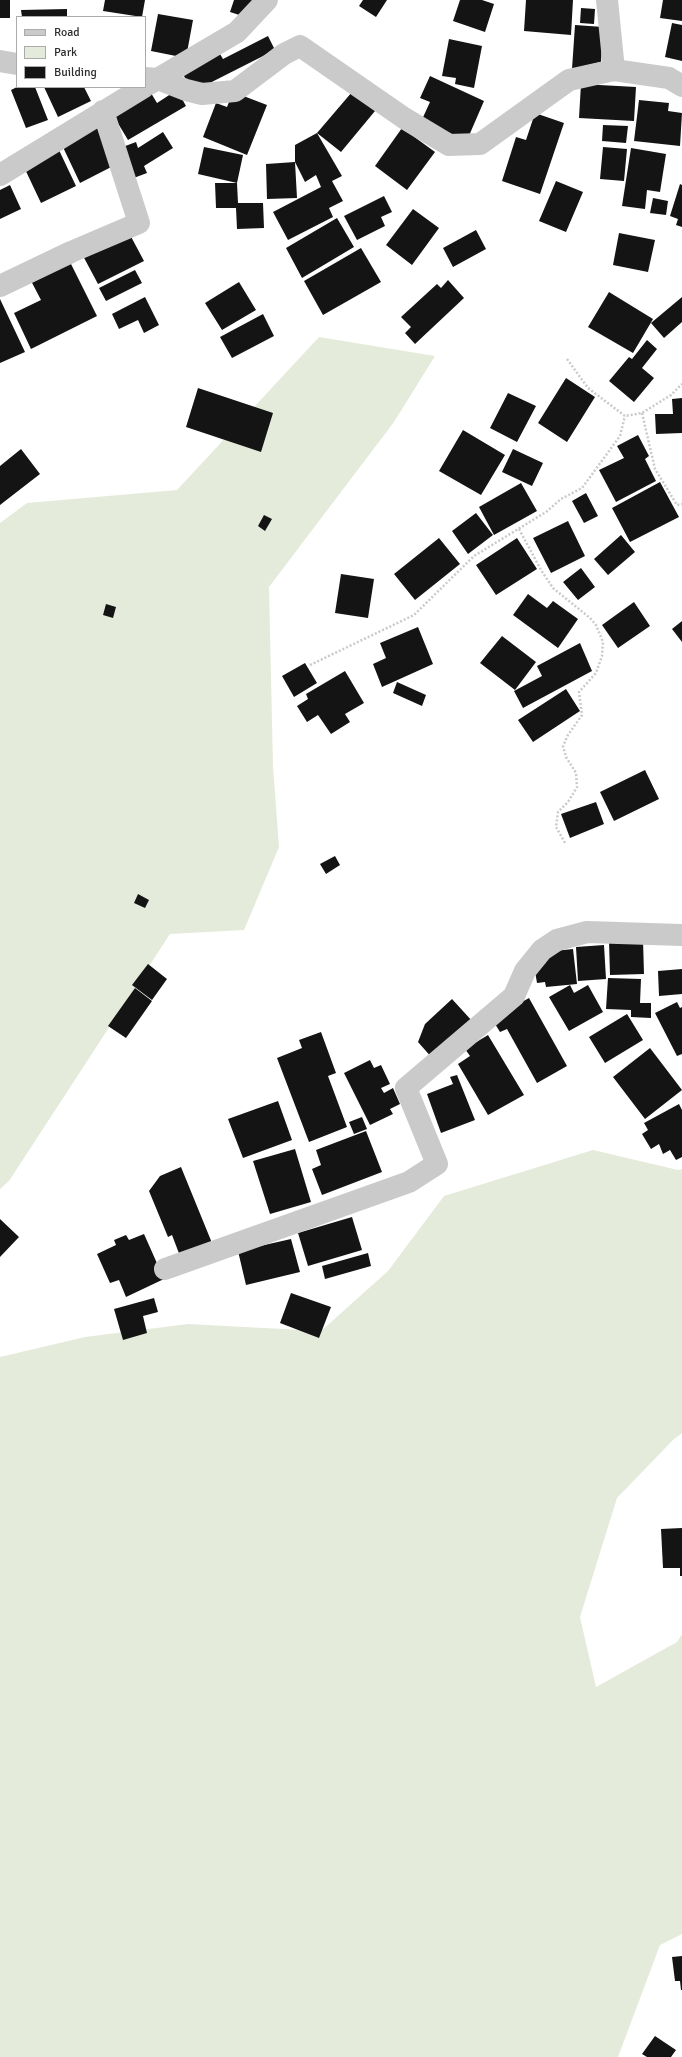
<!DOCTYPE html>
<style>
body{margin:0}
#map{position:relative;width:682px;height:2057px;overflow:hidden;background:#fff;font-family:Signika,sans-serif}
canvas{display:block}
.legend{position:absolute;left:16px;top:16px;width:130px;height:72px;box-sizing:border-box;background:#fff;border:1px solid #ababab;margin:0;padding:5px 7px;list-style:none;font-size:12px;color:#2d2d2d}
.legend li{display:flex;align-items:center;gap:8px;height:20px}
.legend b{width:20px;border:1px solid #ababab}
</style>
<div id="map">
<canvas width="682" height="2057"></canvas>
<ul class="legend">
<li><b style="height:5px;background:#cacaca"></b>Road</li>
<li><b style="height:11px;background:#e5ebdb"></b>Park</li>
<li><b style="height:11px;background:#141414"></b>Building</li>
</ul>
</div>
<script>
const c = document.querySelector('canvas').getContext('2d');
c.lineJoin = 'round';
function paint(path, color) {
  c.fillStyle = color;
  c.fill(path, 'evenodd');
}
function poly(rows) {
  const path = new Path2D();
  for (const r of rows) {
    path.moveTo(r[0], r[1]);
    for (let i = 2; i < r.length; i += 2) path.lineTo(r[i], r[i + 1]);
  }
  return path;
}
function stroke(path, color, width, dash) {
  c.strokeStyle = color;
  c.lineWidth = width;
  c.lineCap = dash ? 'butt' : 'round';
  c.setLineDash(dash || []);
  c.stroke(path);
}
const green = poly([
 [319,337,435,356,394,422,269,587,273,766,279,847,244,930,170,934,9,1181,0,1189,0,523,27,503,177,490],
 [593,1150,678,1170,682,1169,682,1433,673,1440,617,1498,580,1617,596,1687,677,1642,682,1634,682,1934,660,1945,618,2057,0,2057,0,1357,85,1337,188,1324,321,1331,388,1271,444,1196]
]);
const building = poly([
 [0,0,10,0,10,18,0,18],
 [105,0,145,0,142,17,103,11],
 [234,0,265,0,258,21,230,12],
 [363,0,387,0,376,17,359,6],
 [460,0,482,0,494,4,485,32,453,21],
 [526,0,573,0,571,35,524,31],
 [663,0,682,0,682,21,660,18],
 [581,8,595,9,594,24,580,23],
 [67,9,67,17,22,17,21,10],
 [158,14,193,20,186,58,151,51],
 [672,23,682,25,682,61,665,57],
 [575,25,603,27,601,62,572,69],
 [268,36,275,50,192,92,180,68,217,49,223,59],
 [449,39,482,46,474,88,455,84,456,78,442,76],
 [430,76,484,101,468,138,419,126,430,102,420,98],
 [581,84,636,87,634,121,579,118],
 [17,87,35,87,48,120,26,128,11,90],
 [44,87,84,87,91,101,58,117],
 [177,90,186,106,128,140,113,115,151,93,157,103],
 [233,92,267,105,247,155,203,137,216,103,227,107],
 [352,92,375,111,341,152,317,133],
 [639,100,669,103,668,111,682,113,680,146,634,141],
 [535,113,564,123,540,194,502,181,516,137,526,140],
 [100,123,121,162,80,183,61,143],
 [603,125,628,126,626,143,602,141],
 [402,128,435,152,407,190,375,166],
 [163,132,173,148,144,166,147,173,131,179,120,148,136,142,138,148],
 [317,133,342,176,332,181,343,201,329,208,333,217,288,240,273,212,321,187,316,175,305,182,295,162,295,145],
 [204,147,243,155,237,183,198,174],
 [603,147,627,149,624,181,600,179],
 [58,148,76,186,41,203,23,165],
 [631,148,666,154,660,192,647,190,645,209,622,206],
 [295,162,297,198,267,199,266,164],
 [556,181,583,192,566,232,539,221],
 [215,183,237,183,238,203,263,203,264,228,237,229,236,208,216,208],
 [680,184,682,185,682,227,676,225,678,219,670,216],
 [10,185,21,209,0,219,0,190],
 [384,196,392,212,381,217,385,226,357,240,344,216],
 [653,198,668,201,666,215,650,213],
 [413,209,439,228,412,265,386,245],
 [337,218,354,247,302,278,286,248],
 [476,230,486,249,453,267,443,248],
 [128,231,144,261,98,284,82,254],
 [619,233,655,240,648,272,613,265],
 [361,248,381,282,323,315,304,281],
 [68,258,97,316,31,349,14,313,41,300,29,277],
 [135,270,142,283,106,301,99,288],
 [448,280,464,298,415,344,405,333,411,327,401,317,437,284,441,288],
 [239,282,256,310,222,330,205,303],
 [609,292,653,319,633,353,588,327],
 [145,297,159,325,144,333,138,320,119,329,112,314],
 [682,297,682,322,664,338,651,323],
 [0,299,25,352,0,363],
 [263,314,274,336,232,358,220,337],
 [647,340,657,349,642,368,654,378,634,402,609,381,629,357,632,359],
 [566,378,595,397,567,442,538,423],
 [198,388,273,413,261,452,186,427],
 [508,393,536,406,517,442,490,428],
 [682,398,682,433,656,434,655,414,673,414,672,399],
 [463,430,505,455,481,495,439,471],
 [638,435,649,456,645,459,656,481,616,502,599,470,624,458,617,446],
 [21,449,40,474,0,505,0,466],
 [513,449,543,463,532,486,502,472],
 [660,482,679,517,630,542,612,508],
 [521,483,537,511,494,535,479,507],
 [586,493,598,516,584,523,572,501],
 [476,513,493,535,468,554,452,531],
 [264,515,272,519,265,531,258,526],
 [568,521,585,556,551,573,533,538],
 [621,535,635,552,608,575,594,559],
 [439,538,460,564,415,600,394,574],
 [517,538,537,569,496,595,476,565],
 [581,568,595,587,578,600,563,582],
 [341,574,374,579,368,618,335,613],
 [528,594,547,608,553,601,578,619,558,648,513,615],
 [634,602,650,626,618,648,602,625],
 [106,604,116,607,113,618,103,615],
 [682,621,682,642,672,629],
 [418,627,433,664,382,687,373,664,386,658,380,643],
 [502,636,536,662,515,690,480,663],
 [580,643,592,671,523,708,514,691,542,676,537,666],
 [305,663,317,683,294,697,282,676],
 [345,671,364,703,345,714,350,722,331,734,318,715,307,722,297,706,308,699,306,694],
 [397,682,426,695,422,706,393,693],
 [566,689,580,711,533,742,518,720],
 [645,770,659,799,614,821,600,792],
 [596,802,604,824,570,838,561,814],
 [335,856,340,865,326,874,320,864],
 [138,894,149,900,145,908,134,903],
 [643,940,644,974,610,975,609,941],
 [604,945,606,979,578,981,576,947],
 [573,949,577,984,546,987,545,982,537,983,534,965,546,963,545,952],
 [148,964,167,979,152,1000,132,985],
 [682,969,682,994,659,996,658,971],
 [608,978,641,979,640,1003,651,1003,651,1018,631,1017,631,1010,606,1009],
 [570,985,574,993,588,985,603,1012,569,1031,549,997],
 [135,988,152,1001,126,1038,108,1026],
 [529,998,567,1066,537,1083,507,1029,500,1032,492,1019],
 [452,999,473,1022,433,1059,418,1042,425,1024],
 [677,1002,680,1008,682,1007,682,1054,677,1056,655,1013],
 [627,1014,643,1040,605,1063,589,1037],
 [321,1032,336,1073,328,1076,347,1127,309,1142,277,1058,302,1048,299,1040],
 [488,1035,524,1095,488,1115,458,1064,470,1056,465,1049],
 [650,1048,682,1090,645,1119,613,1077],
 [370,1060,374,1068,381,1065,390,1084,381,1088,384,1093,393,1088,400,1104,390,1109,393,1114,370,1125,344,1073],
 [457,1075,475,1120,441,1133,427,1094,453,1084,450,1077],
 [278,1101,292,1140,243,1158,228,1119],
 [679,1104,682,1110,682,1157,676,1160,670,1150,663,1154,659,1144,651,1149,642,1134,648,1130,644,1123],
 [362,1117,367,1129,354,1134,349,1122],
 [366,1131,382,1172,322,1195,312,1169,321,1165,316,1150],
 [295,1149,311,1202,270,1214,253,1161],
 [181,1167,212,1243,180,1256,172,1235,168,1237,149,1191,160,1176],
 [352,1217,362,1250,308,1266,298,1233],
 [0,1219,19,1237,0,1257],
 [144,1234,164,1279,126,1297,119,1280,110,1283,97,1254,116,1245,114,1240,126,1235,129,1240],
 [291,1239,300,1272,246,1285,238,1251],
 [368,1253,371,1266,325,1279,322,1266],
 [291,1293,331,1307,319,1338,280,1323],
 [154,1298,158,1312,143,1316,147,1333,123,1340,114,1309],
 [682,1528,682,1576,680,1576,680,1568,663,1568,661,1529],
 [682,1956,682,1990,681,1990,680,1981,675,1981,672,1957],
 [655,2036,676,2050,671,2057,647,2057,642,2054]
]);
const path = poly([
 [567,359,588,388,625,416,642,413,671,395,682,384],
 [642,413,655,469,677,505,682,504],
 [519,529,541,570,553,588,590,618,596,625,603,642,602,656,596,673,579,692,582,715,568,735,563,746,566,757,576,773,577,787,568,802,558,812,556,827,565,843],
 [310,665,414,615,474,556,546,512,561,499,582,488,620,436,625,416]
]);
const minor = poly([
 [607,0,614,70],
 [0,61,17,64],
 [145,78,158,79,186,90,202,94,235,91,284,54,300,46,404,118,449,145,480,144,569,80,614,70,669,78,682,86],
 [149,84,237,32,267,0],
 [0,175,144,87],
 [0,286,71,252,139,223,103,111],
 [165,1269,409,1182,437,1164,406,1088,514,996,525,971,542,950,557,940,587,932,682,935]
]);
paint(green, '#e5ebdb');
paint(building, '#141414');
stroke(path, '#cacaca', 2.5, [2, 2]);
stroke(minor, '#cacaca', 22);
</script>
